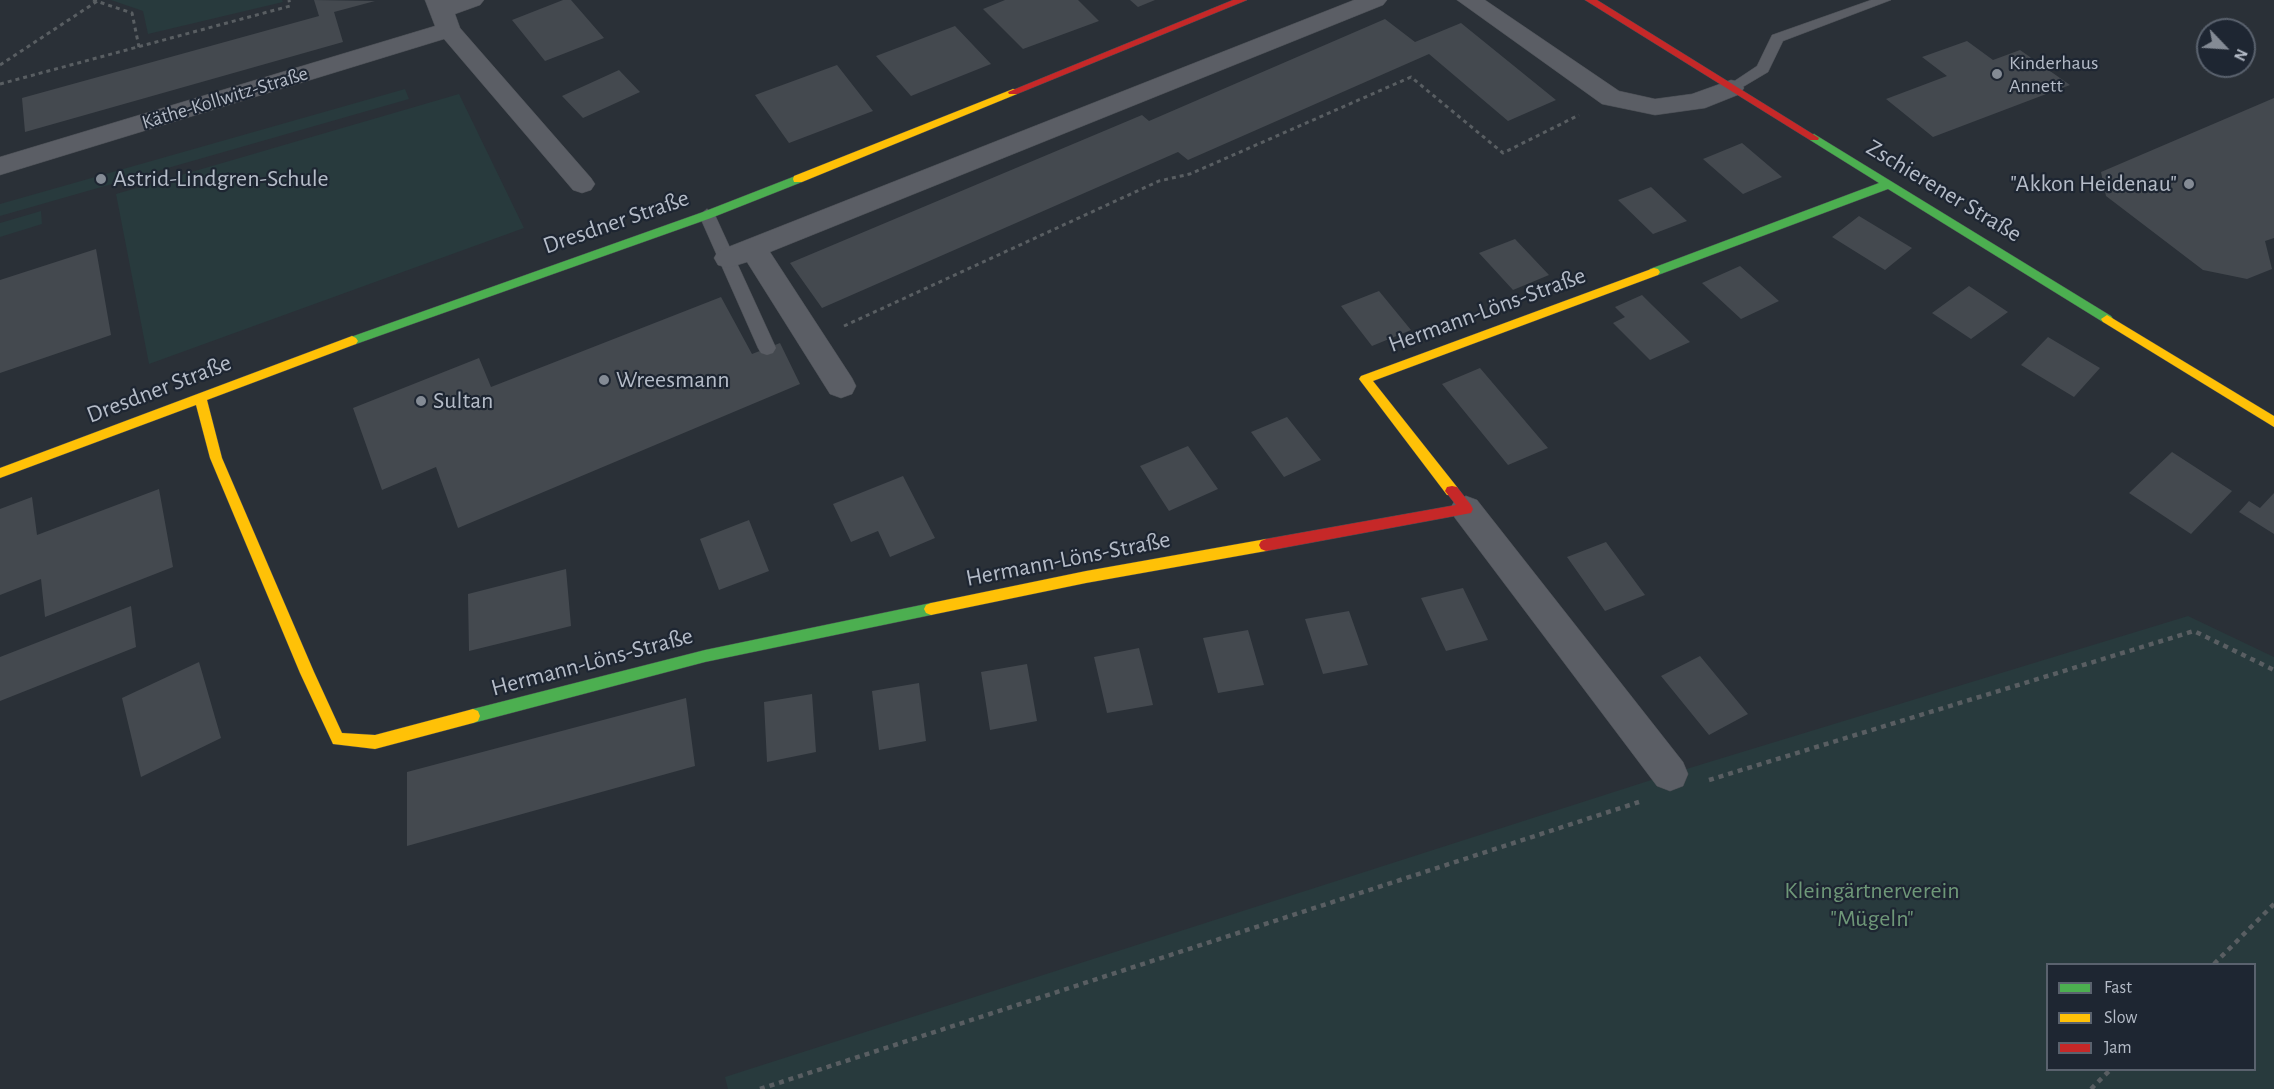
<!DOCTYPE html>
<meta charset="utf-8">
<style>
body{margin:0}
#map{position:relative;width:2274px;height:1089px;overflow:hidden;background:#2a3037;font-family:"Alegreya Sans",sans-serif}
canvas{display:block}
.legend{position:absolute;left:2046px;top:963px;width:210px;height:108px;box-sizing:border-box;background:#1e2632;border:2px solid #5a626e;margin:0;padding:8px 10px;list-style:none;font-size:18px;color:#b5bcc8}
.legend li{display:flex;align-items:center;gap:12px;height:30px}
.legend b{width:30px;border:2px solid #5a626e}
.north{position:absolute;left:2196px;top:18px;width:60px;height:60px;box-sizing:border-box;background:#1e2632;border:2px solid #5a626e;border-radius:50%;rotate:115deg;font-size:16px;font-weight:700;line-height:24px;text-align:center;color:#b5bcc8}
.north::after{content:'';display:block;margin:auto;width:21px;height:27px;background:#848b95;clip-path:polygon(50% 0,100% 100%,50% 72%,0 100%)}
</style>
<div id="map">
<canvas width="2274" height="1089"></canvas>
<ul class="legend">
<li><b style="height:8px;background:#4caf50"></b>Fast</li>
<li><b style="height:8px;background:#ffc107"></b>Slow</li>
<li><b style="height:8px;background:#c62828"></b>Jam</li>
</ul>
<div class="north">N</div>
</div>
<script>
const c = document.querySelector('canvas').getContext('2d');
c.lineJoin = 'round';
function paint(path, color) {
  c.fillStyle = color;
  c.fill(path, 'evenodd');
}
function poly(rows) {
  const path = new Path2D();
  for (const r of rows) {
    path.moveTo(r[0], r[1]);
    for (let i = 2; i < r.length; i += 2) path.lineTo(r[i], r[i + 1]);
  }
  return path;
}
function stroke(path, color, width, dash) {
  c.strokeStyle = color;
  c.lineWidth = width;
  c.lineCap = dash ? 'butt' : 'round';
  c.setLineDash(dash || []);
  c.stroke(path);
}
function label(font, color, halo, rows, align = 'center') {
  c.font = font + ' "Alegreya Sans",sans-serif';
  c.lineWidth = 4.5;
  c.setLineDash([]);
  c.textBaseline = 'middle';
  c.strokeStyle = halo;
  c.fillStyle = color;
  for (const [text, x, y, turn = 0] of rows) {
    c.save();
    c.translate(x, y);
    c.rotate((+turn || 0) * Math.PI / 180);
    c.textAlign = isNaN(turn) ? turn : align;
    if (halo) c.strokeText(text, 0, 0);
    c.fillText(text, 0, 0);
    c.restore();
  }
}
const green = poly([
 [111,0,282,0,283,2,148,34,143,11],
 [405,89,409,99,0,216,0,204],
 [459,94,524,228,149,364,116,194],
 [41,211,42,224,0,237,0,223],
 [2188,616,2274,657,2274,1089,728,1089,725,1077,1670,774],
 [2048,964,2254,964,2254,1070,2048,1070]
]);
const building = poly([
 [314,0,375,1,334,12,343,42,25,132,22,98,319,16],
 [563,0,571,0,604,38,545,61,512,20],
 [1005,0,1078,0,1099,21,1023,49,983,9],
 [1130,0,1155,0,1138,7],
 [1385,19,1415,42,1461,23,1556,100,1508,121,1429,54,1188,160,1178,152,822,308,790,263,1142,115,1149,121],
 [955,26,991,64,911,96,876,56],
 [1967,41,1993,60,2020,50,2070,85,1933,137,1886,99,1947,76,1922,57],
 [837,65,873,111,789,143,755,95],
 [619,70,640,92,583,118,562,96],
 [2274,98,2274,238,2265,241,2272,269,2247,279,2203,270,2106,196,2101,172],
 [1742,143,1782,177,1743,194,1703,159],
 [1651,187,1687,221,1653,234,1618,200],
 [1859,216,1912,248,1885,270,1832,237],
 [1515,239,1549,275,1513,290,1479,253],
 [96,249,111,335,0,373,0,280],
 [1740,266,1779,301,1741,319,1702,283],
 [1969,286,2008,312,1971,339,1932,313],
 [1379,291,1411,330,1372,346,1341,306],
 [1642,295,1652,305,1690,342,1650,360,1613,323,1625,317,1615,307],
 [721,297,752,354,780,343,800,384,458,528,436,467,382,490,353,408,479,358,491,387],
 [2048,337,2100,368,2074,397,2021,365],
 [1480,368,1548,448,1508,465,1442,384],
 [1287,417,1321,460,1284,477,1251,432],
 [1188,446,1218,489,1169,511,1140,466],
 [2172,452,2232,491,2191,534,2129,493],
 [903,476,935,538,890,557,878,531,851,542,833,504],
 [159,489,173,567,45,617,41,579,0,595,0,509,32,497,37,535],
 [2274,493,2274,534,2239,512,2249,501,2260,508],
 [749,520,769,571,719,590,700,539],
 [1606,542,1645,595,1605,611,1567,557],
 [566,569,571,626,469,651,468,594],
 [1463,588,1488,640,1446,651,1421,598],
 [131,606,136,647,0,701,0,657],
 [1349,611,1368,665,1323,674,1305,619],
 [1248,630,1264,685,1218,693,1203,638],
 [1139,648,1153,705,1107,713,1094,657],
 [1700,656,1748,714,1709,735,1661,676],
 [199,662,221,738,141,777,122,698],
 [1027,664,1037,721,990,730,981,672],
 [919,683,926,741,879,750,872,691],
 [812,694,816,752,767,762,764,702],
 [686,698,695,766,407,846,407,772]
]);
const pathFar1 = poly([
 [93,0,132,13,139,47],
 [0,65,99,0],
 [0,84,290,6,289,0],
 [844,326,1159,181,1190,174,1411,77,1503,153,1579,115]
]);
const path = poly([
 [1709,780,2194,631,2274,670],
 [2214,964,2274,904],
 [760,1089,1639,802],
 [2091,1089,2110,1070]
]);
const lane = poly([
 [1871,0,1891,0,1783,41,1768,72,1736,91,1726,91,1724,88,1757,66,1772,35,1871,0],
 [707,209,715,215,776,348,773,353,767,355,761,353,758,348,699,215,707,209]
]);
const street = poly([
 [425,0,484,0,480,5,455,14,460,28,591,178,595,184,591,190,582,193,573,190,444,39,0,175,0,157,435,26,425,0],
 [1354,0,1387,0,1383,5,770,252,852,378,856,386,852,394,841,398,830,394,747,262,728,268,718,265,714,258,718,251,1354,0],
 [1457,0,1485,0,1619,91,1655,99,1692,94,1731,80,1740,82,1744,88,1740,94,1705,108,1655,115,1602,104,1457,0],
 [1466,496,1477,500,1683,762,1688,774,1683,786,1670,791,1657,786,1455,518,1450,509,1455,500,1466,496]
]);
const fast = poly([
 [1814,134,2111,316,2113,319,2111,322,2103,322,1888,189,1658,275,1650,275,1648,272,1650,269,1879,183,1810,140,1810,136,1814,134],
 [798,175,802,176,802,182,711,218,356,344,348,344,346,341,348,338,703,212,798,175],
 [931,603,936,605,938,609,936,613,931,615,705,662,473,723,468,721,466,716,468,711,473,709,705,650,931,603]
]);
const slow = poly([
 [1013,89,1017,90,1017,94,802,182,794,182,793,179,794,176,1013,89],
 [1654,268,1658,269,1660,272,1658,275,1373,381,1457,487,1459,491,1457,495,1447,495,1359,379,1361,376,1654,268],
 [2107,315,2274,416,2274,427,2103,322,2101,319,2107,315],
 [352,336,356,338,358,341,356,344,207,400,222,458,314,672,342,733,375,735,473,709,478,711,480,716,478,721,473,723,375,749,333,744,300,673,210,458,196,405,0,478,0,468,352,336],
 [1266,539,1271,541,1273,545,1271,549,1266,551,1086,583,931,615,926,613,924,609,926,605,931,603,1086,571,1266,539]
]);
const jam = poly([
 [1233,0,1247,0,1017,94,1009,94,1008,92,1233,0],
 [1585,0,1597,0,1819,138,1818,140,1810,140,1585,0],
 [1452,486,1457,487,1471,505,1473,509,1471,513,1266,551,1261,549,1259,545,1261,541,1266,539,1456,505,1445,491,1447,487,1452,486]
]);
const markers = [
 [1997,74,6,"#848b95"],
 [101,179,6,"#848b95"],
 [2189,184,6,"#848b95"],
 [604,380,6,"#848b95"],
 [421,401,6,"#848b95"]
];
const farPoinames = [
 ["Kinderhaus",2009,63],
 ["Annett",2009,86]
];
const farStreetnames = [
 ["Käthe-Kollwitz-Straße",225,98,-17]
];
const poiNames = [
 ["Astrid-Lindgren-Schule",113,179],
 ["\"Akkon Heidenau\"",2177,184,"right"],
 ["Wreesmann",616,380],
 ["Sultan",433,401]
];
const streetNames = [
 ["Zschierener Straße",1944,191,31],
 ["Dresdner Straße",616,222,-19],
 ["Hermann-Löns-Straße",1487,310,-20],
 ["Dresdner Straße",159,389,-21],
 ["Hermann-Löns-Straße",1068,559,-11],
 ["Hermann-Löns-Straße",592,662,-15]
];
const parkNames = [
 ["Kleingärtnerverein",1872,891],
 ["\"Mügeln\"",1872,919]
];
paint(green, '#283a3d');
paint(building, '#44494f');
stroke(lane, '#484c52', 1);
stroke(street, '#484c52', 1);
stroke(fast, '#484c52', 1);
stroke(slow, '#484c52', 1);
stroke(jam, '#484c52', 1);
stroke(pathFar1, '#595e62', 3, [4, 4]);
stroke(path, '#595e62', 4.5, [5, 5]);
paint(lane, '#5b5e65');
paint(street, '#5b5e65');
paint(fast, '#4caf50');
paint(slow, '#ffc107');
paint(jam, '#c62828');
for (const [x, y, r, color] of markers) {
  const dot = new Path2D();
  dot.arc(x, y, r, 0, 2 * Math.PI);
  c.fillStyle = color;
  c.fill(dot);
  stroke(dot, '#1e2632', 2);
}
label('20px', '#b5bcc8', '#1e2632', farPoinames, 'left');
label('20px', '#b5bcc8', '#1e2632', farStreetnames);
label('24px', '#b5bcc8', '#1e2632', poiNames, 'left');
label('24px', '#b5bcc8', '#1e2632', streetNames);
label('24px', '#6e9778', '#1e2632', parkNames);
</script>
